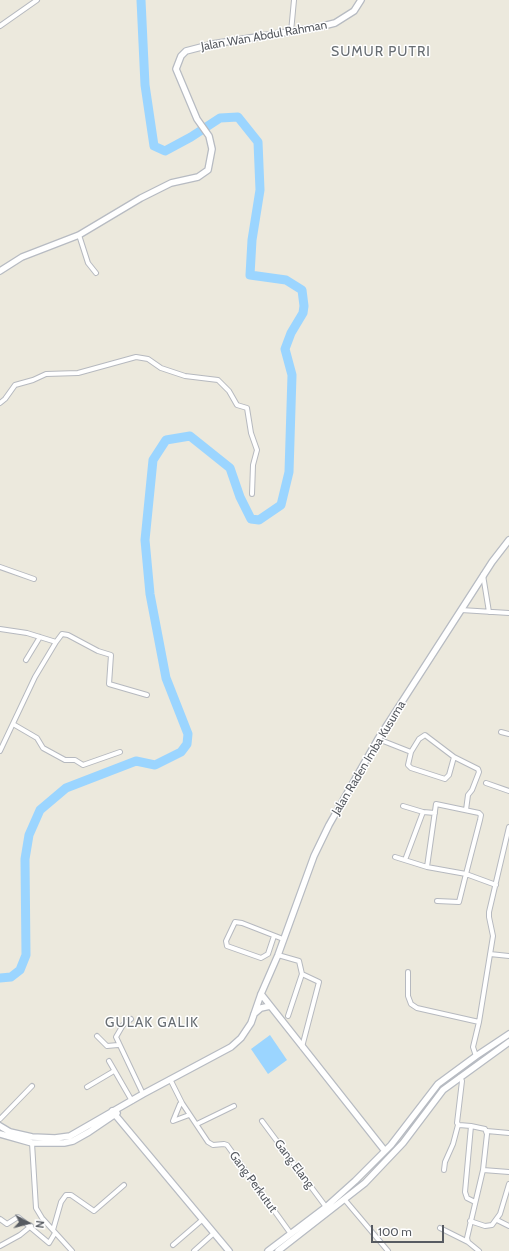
<!DOCTYPE html>
<style>
body{margin:0}
#map{position:relative;width:509px;height:1251px;overflow:hidden;background:#ece9dd;font-family:Cabin,sans-serif}
canvas{display:block}
.north{position:absolute;left:8px;top:1203px;width:40px;height:40px;-webkit-text-stroke:3px #fff;paint-order:stroke;rotate:97deg;font-size:11px;font-weight:700;line-height:16px;text-align:center;color:#575b61}
.north::after{content:'';display:block;margin:auto;width:14px;height:18px;background:#575b61;clip-path:polygon(50% 0,100% 100%,50% 72%,0 100%)}
.scale{position:absolute;left:371px;top:1225px;width:73px;height:18px;box-sizing:border-box;border:2px solid #575b61;border-top:0;padding-left:5px;font-size:12px;line-height:14px;white-space:nowrap;color:#575b61;-webkit-text-stroke:3px #fff;paint-order:stroke}
</style>
<div id="map">
<canvas width="509" height="1251"></canvas>
<div class="north">N</div>
<div class="scale">100 m</div>
</div>
<script>
const c = document.querySelector('canvas').getContext('2d');
c.lineJoin = 'round';
function paint(path, color) {
  c.fillStyle = color;
  c.fill(path, 'evenodd');
}
function poly(rows) {
  const path = new Path2D();
  for (const r of rows) {
    path.moveTo(r[0], r[1]);
    for (let i = 2; i < r.length; i += 2) path.lineTo(r[i], r[i + 1]);
  }
  return path;
}
function stroke(path, color, width, dash) {
  c.strokeStyle = color;
  c.lineWidth = width;
  c.lineCap = dash ? 'butt' : 'round';
  c.setLineDash(dash || []);
  c.stroke(path);
}
function label(font, color, halo, rows, align = 'center') {
  c.font = font + ' Cabin,sans-serif';
  c.lineWidth = 3;
  c.setLineDash([]);
  c.textBaseline = 'middle';
  c.strokeStyle = halo;
  c.fillStyle = color;
  for (const [text, x, y, turn = 0] of rows) {
    c.save();
    c.translate(x, y);
    c.rotate((+turn || 0) * Math.PI / 180);
    c.textAlign = isNaN(turn) ? turn : align;
    if (halo) c.strokeText(text, 0, 0);
    c.fillText(text, 0, 0);
    c.restore();
  }
}
const water = poly([
 [270,1035,287,1060,268,1074,251,1049]
]);
const river = poly([
 [0,978,11,977,20,970,26,955,25,859,29,835,40,810,66,788,136,761,155,765,181,752,187,744,188,734,166,678,150,594,145,540,153,460,166,440,190,436,230,468,240,497,251,519,259,520,281,505,289,472,292,375,285,349,291,333,303,313,304,306,302,290,286,280,250,275,252,240,260,190,258,142,238,117,220,118,191,137,165,151,154,146,145,85,141,0]
]);
const street = poly([
 [0,26,37,0],
 [291,32,294,0],
 [79,235,88,263,96,273],
 [0,403,5,399,15,385,33,380,46,374,78,373,136,357,148,359,161,368,185,376,218,380,229,391,237,405,247,408,251,433,257,450,253,465,252,494],
 [0,567,34,579],
 [483,575,489,612],
 [461,610,509,613],
 [0,629,27,633,56,642,62,634,68,635,98,651,111,655,109,684,147,695],
 [26,660,40,637],
 [13,724,37,738,43,748,65,760,75,760,83,765,120,752],
 [501,732,509,734],
 [378,739,411,752],
 [0,751,35,677,56,642],
 [454,757,449,775,445,779,411,768,408,765,411,752,419,739,425,735,454,757,478,769,479,772,472,790,468,795,466,810],
 [486,783,509,791],
 [403,806,423,812],
 [395,857,427,867],
 [405,860,423,812,435,813],
 [437,901,459,902,466,874,480,820,481,815,479,813,436,804,427,867,466,874,496,885],
 [274,936,268,954,261,958,227,946,226,941,235,922,242,923,283,939],
 [490,954,509,956],
 [278,955,299,961,302,974,319,982,302,1047],
 [408,972,408,996,411,1004,417,1008,479,1022],
 [288,1016,302,974],
 [131,1019,123,1025,116,1037,143,1094],
 [97,1036,107,1046,118,1045],
 [476,1056,473,1047,479,1022,493,936,489,917,489,912,509,827],
 [109,1061,132,1101],
 [460,1077,462,1081,457,1123,459,1125,471,1126,485,1129,487,1134,483,1170,467,1238,468,1242,479,1251],
 [170,1079,182,1103],
 [87,1087,114,1071],
 [189,1115,173,1121,180,1104,182,1103,208,1142,213,1145,224,1144,227,1145,291,1234],
 [0,1119,32,1086],
 [262,1121,326,1207],
 [197,1124,234,1106],
 [471,1126,465,1192,467,1198,475,1202],
 [487,1131,509,1133],
 [32,1143,36,1208,42,1218,72,1251],
 [444,1170,445,1162,453,1144,458,1125],
 [483,1170,509,1172],
 [345,1200,388,1251],
 [0,1219,7,1224,18,1217,49,1243,55,1233],
 [497,1220,509,1226],
 [470,1221,485,1226,492,1225,500,1214,509,1184],
 [440,1228,468,1242],
 [53,1230,61,1202,66,1195,71,1195,94,1211,124,1185],
 [173,1245,202,1220],
 [0,1246,20,1235,31,1226],
 [194,1251,214,1233]
]);
const secondary = poly([
 [0,271,22,257,79,235,141,198,171,183,198,177,208,170,212,149,209,136,197,119,176,69,181,56,186,51,213,44,319,27,335,23,354,11,361,0],
 [261,994,385,1151],
 [254,1014,261,1008,270,1006],
 [112,1111,229,1251],
 [0,1126,10,1132,32,1137,55,1138,70,1136,143,1094,231,1047,241,1038,251,1023,261,994,278,955,314,856,329,825,378,739,492,562,509,540],
 [0,1134,32,1143,64,1143,73,1141,89,1132,117,1113],
 [268,1251,326,1207,355,1181,391,1145,438,1084,476,1056,509,1034],
 [278,1251,365,1183,403,1143,443,1090,509,1042]
]);
const streetNames = [
 ["Jalan Wan Abdul Rahman",264,36,-10],
 ["Jalan Raden Imba Kusuma",369,758,-59],
 ["Gang Elang",294,1164,53],
 ["Gang Perkutut",253,1182,54]
];
const quarterNames = [
 ["SUMUR PUTRI",381,52],
 ["GULAK GALIK",152,1023]
];
paint(water, '#9bd5ff');
stroke(river, '#9bd5ff', 9);
stroke(street, '#b6b9bf', 6);
stroke(secondary, '#b7bbc2', 8);
stroke(street, '#fff', 4);
stroke(secondary, '#fff', 5.5);
label('12px', '#575b61', '#fff', streetNames);
c.letterSpacing = '1px';
label('14px', '#686e73', '#fff', quarterNames);
c.letterSpacing = '0px';
</script>
